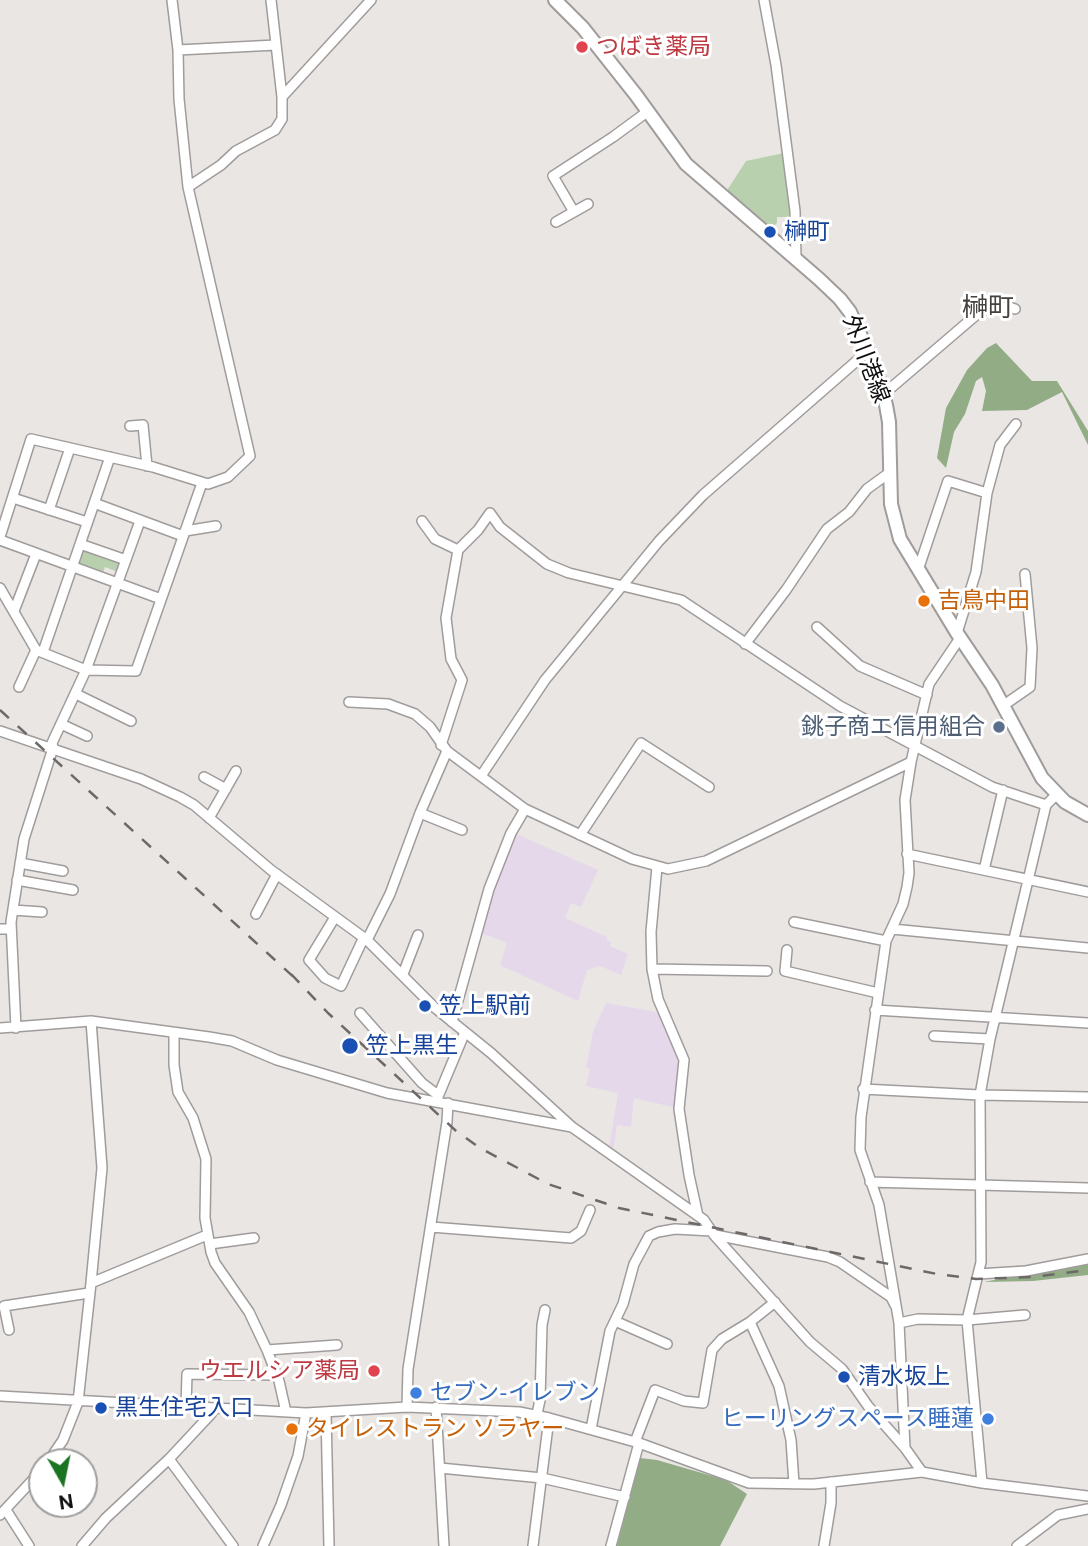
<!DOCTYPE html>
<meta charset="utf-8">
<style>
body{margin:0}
#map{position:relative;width:1088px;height:1546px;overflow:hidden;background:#eae6e4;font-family:"Public Sans",sans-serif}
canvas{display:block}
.north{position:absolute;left:28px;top:1448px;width:70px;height:70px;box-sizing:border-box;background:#fff;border:2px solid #9f9e9e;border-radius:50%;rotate:171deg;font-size:19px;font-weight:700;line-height:28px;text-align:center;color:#0f0d0d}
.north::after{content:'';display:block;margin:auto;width:24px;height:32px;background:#1a7422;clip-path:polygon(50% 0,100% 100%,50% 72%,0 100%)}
</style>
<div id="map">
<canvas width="1088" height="1546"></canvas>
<div class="north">N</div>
</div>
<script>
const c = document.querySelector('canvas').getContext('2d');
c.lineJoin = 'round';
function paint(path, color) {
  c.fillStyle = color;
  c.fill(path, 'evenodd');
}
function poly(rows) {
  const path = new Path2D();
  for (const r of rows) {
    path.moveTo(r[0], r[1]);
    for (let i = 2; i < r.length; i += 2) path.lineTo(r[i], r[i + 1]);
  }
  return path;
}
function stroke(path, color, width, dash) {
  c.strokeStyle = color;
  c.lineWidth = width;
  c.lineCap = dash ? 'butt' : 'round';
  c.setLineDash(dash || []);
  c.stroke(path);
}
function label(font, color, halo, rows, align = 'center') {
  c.font = font + ' "Public Sans","Noto Sans JP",sans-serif';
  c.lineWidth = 6;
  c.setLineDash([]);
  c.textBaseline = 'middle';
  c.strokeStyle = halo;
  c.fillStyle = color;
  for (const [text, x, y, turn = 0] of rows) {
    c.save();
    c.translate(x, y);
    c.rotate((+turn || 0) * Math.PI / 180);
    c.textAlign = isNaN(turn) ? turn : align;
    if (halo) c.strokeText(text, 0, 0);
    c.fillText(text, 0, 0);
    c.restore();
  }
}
const industrial = poly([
 [514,833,598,870,581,907,571,903,565,918,607,937,606,939,611,942,610,946,628,954,621,975,600,966,587,970,578,1001,500,965,507,943,481,933,493,890],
 [606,1003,662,1013,681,1060,677,1108,634,1098,631,1127,617,1125,613,1151,609,1149,618,1093,586,1086,590,1069,586,1068,593,1032]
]);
const green = poly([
 [784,153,790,204,789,217,777,217,777,223,768,231,724,195,746,161],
 [87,549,122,562,118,572,105,567,102,575,78,565,83,550]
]);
const forest = poly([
 [996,343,1032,381,1057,381,1088,431,1088,445,1062,392,1027,410,982,411,986,391,982,377,976,381,965,414,954,432,946,468,937,458,946,408,967,370,987,348],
 [1088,1261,1088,1275,1033,1281,984,1282],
 [640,1458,657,1460,726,1480,747,1494,720,1546,617,1546]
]);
const minor = poly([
 [764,0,776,65,795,211,796,259],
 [178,50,276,45],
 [282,97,371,0],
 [188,187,221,165,236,151,275,130,282,119,282,97,271,0],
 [574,212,553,176,613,137,647,112],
 [556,222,588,204],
 [881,390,892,387,982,310,1009,307,1015,309],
 [130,426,143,425,147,466],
 [13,498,87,522],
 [94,503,183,536],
 [49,510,70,448],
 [422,521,435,539,458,550],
 [185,531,216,526],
 [0,537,31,439,153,467,208,484,228,477,250,456,188,187,179,99,178,50,172,0],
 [0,540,161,599],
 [80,544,126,560],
 [918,570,948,481,987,493],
 [0,588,36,650,86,670,136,671,202,483],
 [14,611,36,554],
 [817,627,860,666,927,695],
 [957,633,976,572,987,493,1000,445,1016,424],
 [745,644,786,590,827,529,849,512,867,489,889,473],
 [43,652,110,457],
 [19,687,36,650],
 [76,694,131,721],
 [349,702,388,704,415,714,430,727,447,751,525,809,632,859,668,869,706,861,911,762],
 [1004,705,1030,687,1032,648,1025,574],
 [61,724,87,736],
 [0,731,141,779,180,797,194,805,271,870,367,940,434,1007,491,1053,572,1127,704,1220,714,1235,810,1342,842,1369,868,1406,905,1448,922,1472],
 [441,745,462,680,451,659,446,618,458,550,478,530,490,513,500,527,547,564,569,573,681,600,840,706,992,787,1046,805],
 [481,776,545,680,659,541,703,495,868,351],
 [204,777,226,789],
 [420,813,462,830],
 [209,818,236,771],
 [580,835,641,743,709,787],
 [907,854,1088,892],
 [20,863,63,871],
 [657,867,651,932,652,969,658,999,684,1060,679,1109,689,1175,698,1216],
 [984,870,1003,790],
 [17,880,73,890],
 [13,910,42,912],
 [256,914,277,874],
 [335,917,309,960,325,978,341,986,364,937],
 [794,922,886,941],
 [0,929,11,929],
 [892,929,1088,948],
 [367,940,390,894,420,813,447,751],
 [787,950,785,971,878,993],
 [652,969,767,971],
 [403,974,418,935],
 [875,1010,1088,1023],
 [360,1013,422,1083,438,1095],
 [452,1022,489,889,511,833,525,809],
 [0,1028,91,1021,209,1037,232,1041,277,1060,387,1093,572,1127],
 [16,1028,11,922,24,839,53,748,52,743,86,670,140,521],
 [174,1033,174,1065,178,1092,193,1118,206,1159,205,1218,211,1252,215,1263,249,1312,267,1350,279,1381,286,1412],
 [934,1036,990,1039],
 [863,1089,980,1095,1088,1097],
 [437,1099,465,1032],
 [870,1182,1088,1188],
 [431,1227,571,1238,581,1231,590,1210],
 [715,1235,828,1257,840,1262,891,1297,895,1305],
 [210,1244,254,1238],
 [978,1274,1026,1271,1088,1259],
 [91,1283,207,1235],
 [775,1302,750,1322,779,1386,791,1440,794,1484],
 [615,1321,667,1344],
 [899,1323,918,1319,967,1320,1025,1315],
 [9,1330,4,1306,89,1293],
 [267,1350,337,1345],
 [0,1396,306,1413,407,1407,519,1412,549,1418,639,1443,749,1483,814,1484,922,1472,982,1483,1088,1496],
 [186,1407,187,1374,277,1375],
 [407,1407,408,1369,447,1122,448,1103],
 [436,1407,444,1546],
 [326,1413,329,1546],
 [537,1414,540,1400,542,1325,545,1310],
 [591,1429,610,1331,623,1304,634,1264,649,1236,658,1232,675,1229,712,1231],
 [635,1442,655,1390,684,1401,703,1403,712,1350,722,1339,750,1322],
 [905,1448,899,1323,879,1205,860,1150,861,1117,886,941,903,904,907,887,909,873,905,800,911,762,929,684,960,638],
 [169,1459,233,1546],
 [48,1462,63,1440,78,1402,91,1283,102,1168,91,1021],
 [440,1468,542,1478,625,1497],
 [982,1483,967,1320,981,1262,980,1095,990,1039,1046,805,1056,795],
 [6,1510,29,1546],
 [0,1515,42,1470],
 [82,1546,106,1518,169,1459,211,1414,214,1408],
 [263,1546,281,1505,298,1456,306,1413],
 [533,1546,549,1418],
 [611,1546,639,1443],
 [824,1546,831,1503,831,1482],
 [1017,1546,1058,1515,1088,1509]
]);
const major = poly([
 [555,0,583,28,636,95,686,164,819,279,840,299,850,312,877,372,886,405,889,422,891,504,900,539,957,633,992,685,1042,778,1065,802,1088,815]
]);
const rail = poly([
 [0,710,297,980],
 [291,974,328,1013,455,1130,480,1148,548,1184,619,1208,937,1274,976,1279,1032,1277,1088,1270]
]);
const markers = [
 [582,47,7,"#e0444e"],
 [770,232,7,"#1a4fb4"],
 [924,601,7,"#e8710a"],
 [999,727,7,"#5c6f8a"],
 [425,1006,7,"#1a4fb4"],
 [350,1046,9,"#1a4fb4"],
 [374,1371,7,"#e0444e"],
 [844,1377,7,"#1a4fb4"],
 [416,1393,7,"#3f7fe0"],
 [101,1408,7,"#1a4fb4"],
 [988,1419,7,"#3f7fe0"],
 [292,1429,7,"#e8710a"]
];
const healthNames = [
 ["つばき薬局",596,47],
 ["ウエルシア薬局",360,1371,"right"]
];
const transitNames = [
 ["榊町",784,232],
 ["笠上駅前",439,1006],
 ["笠上黒生",366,1046],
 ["清水坂上",858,1377],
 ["黒生住宅入口",115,1408]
];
const streetNames = [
 ["外川港線",866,359,69]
];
const foodNames = [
 ["吉鳥中田",938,601],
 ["タイレストラン ソラヤー",306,1429]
];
const serviceNames = [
 ["銚子商エ信用組合",985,727]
];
const shopNames = [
 ["セブン-イレブン",430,1393],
 ["ヒーリングスペース睡蓮",974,1419,"right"]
];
const quarterNames = [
 ["榊町",988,308]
];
paint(industrial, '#e5d8eb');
paint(green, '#b9d0af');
paint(forest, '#92ad86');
stroke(minor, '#a09c9b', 12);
stroke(major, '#a09c9b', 16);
stroke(minor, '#fff', 9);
stroke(major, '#fff', 12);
stroke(rail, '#6c6968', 2.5, [12, 12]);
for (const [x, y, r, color] of markers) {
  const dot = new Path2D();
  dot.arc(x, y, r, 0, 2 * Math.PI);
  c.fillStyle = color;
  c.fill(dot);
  stroke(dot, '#fff', 2.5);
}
label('23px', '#be3a42', '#fff', healthNames, 'left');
label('23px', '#164399', '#fff', transitNames, 'left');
label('23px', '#0f0d0d', '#fff', streetNames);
label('23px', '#c56008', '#fff', foodNames, 'left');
label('23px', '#4e5e75', '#fff', serviceNames, 'right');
label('23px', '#366cbe', '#fff', shopNames, 'left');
label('26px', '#44413f', '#fff', quarterNames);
</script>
